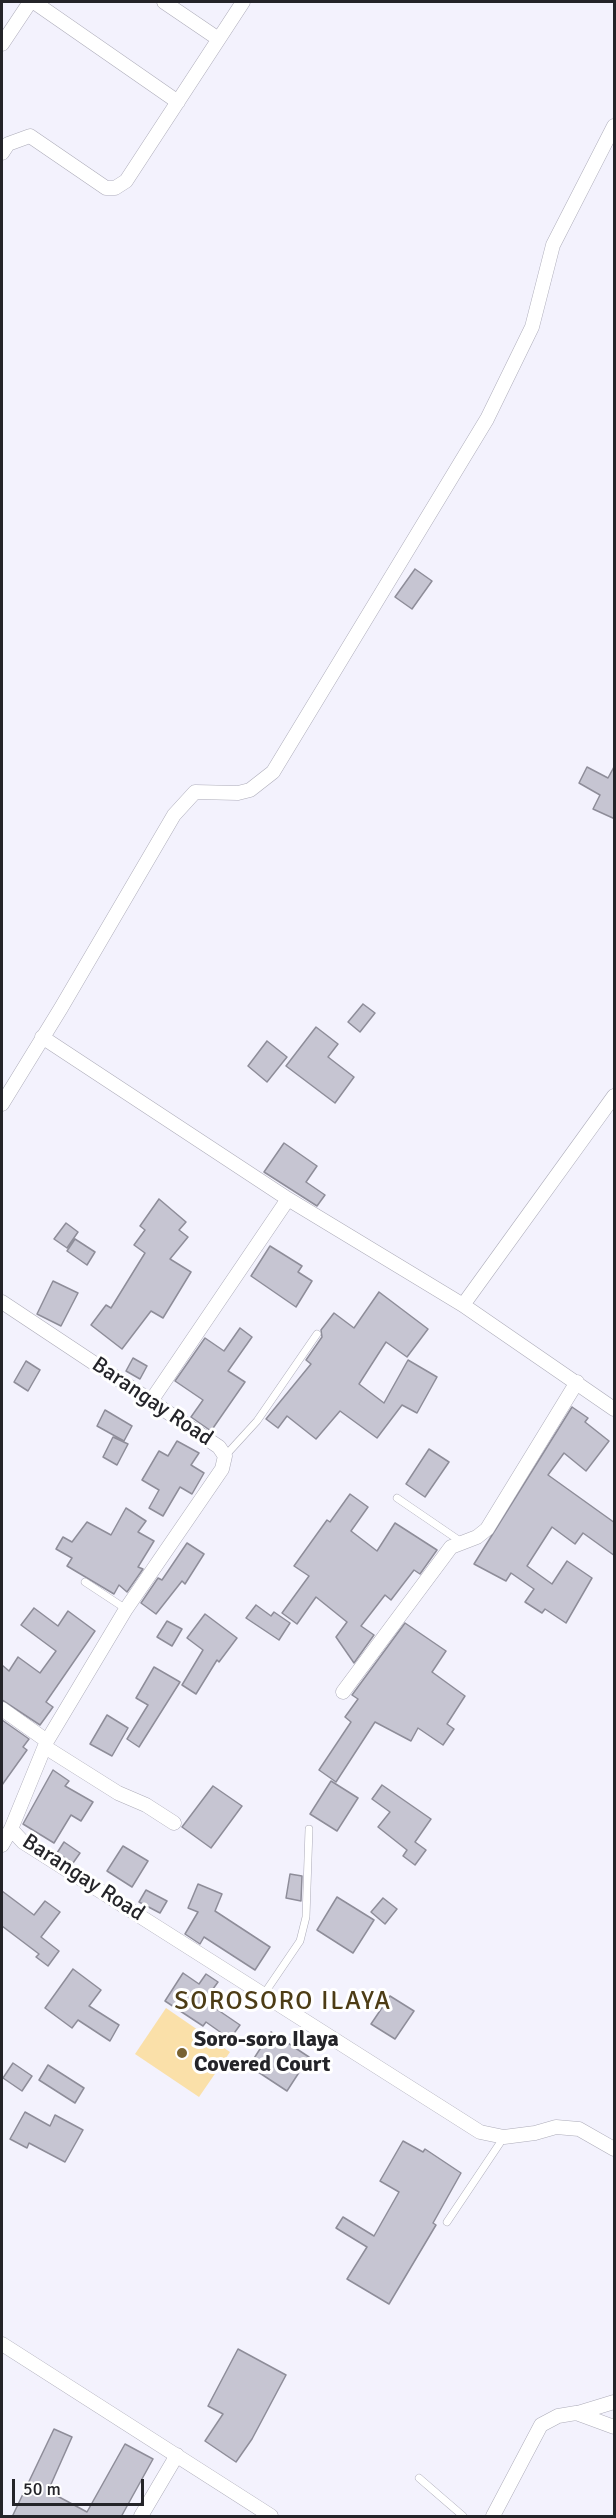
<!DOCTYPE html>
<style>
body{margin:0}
#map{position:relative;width:616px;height:2518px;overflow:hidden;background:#f3f2fd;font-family:Signika,sans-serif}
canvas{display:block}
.frame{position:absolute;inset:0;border:3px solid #242429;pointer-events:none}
.scale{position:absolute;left:12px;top:2479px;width:132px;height:27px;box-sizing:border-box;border:3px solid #242429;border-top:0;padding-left:8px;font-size:18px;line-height:21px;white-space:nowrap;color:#242429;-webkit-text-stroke:4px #fff;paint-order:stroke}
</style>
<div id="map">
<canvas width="616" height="2518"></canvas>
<div class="frame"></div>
<div class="scale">50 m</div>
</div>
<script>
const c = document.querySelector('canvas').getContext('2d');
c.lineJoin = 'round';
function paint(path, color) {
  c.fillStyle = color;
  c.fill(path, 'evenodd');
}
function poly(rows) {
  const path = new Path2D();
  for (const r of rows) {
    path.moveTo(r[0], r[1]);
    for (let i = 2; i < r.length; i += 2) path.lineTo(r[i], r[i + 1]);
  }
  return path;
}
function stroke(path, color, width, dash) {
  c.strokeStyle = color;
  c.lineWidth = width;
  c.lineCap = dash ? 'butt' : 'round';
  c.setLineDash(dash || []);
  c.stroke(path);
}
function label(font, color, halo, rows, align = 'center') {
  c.font = font + ' Signika,sans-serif';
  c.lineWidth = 6;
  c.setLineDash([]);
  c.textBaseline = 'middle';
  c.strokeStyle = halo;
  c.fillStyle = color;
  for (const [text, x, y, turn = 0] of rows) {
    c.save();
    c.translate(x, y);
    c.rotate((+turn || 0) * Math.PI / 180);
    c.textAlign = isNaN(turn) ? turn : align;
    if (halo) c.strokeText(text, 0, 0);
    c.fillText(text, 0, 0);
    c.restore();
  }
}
const green = poly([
 [166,2008,230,2052,199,2097,135,2054]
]);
const building = poly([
 [415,569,432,581,412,609,395,597,415,569],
 [615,765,615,819,593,809,600,795,579,783,587,767,608,778,615,765],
 [363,1004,375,1013,360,1032,348,1022,363,1004],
 [316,1027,338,1044,328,1057,354,1077,335,1103,286,1066,316,1027],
 [267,1041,287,1057,267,1082,248,1066,267,1041],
 [284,1143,317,1166,306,1182,325,1195,317,1206,264,1172,284,1143],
 [159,1199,186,1222,179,1230,188,1237,170,1259,191,1272,163,1318,151,1311,122,1349,91,1325,106,1305,111,1308,145,1253,134,1245,145,1230,140,1226,159,1199],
 [66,1223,78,1232,67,1248,54,1239,66,1223],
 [75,1239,95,1252,87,1265,67,1251,75,1239],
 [270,1246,302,1266,298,1272,312,1281,296,1307,251,1276,270,1246],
 [53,1281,78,1293,61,1326,37,1314,53,1281],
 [379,1292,428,1329,407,1357,386,1342,359,1384,384,1403,408,1360,437,1377,417,1413,402,1405,377,1438,340,1411,316,1439,287,1416,278,1428,266,1419,311,1364,306,1360,322,1337,321,1330,334,1313,354,1328,379,1292],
 [240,1328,252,1337,228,1371,245,1382,211,1431,191,1417,203,1400,175,1381,205,1338,224,1351,240,1328],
 [133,1358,147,1366,140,1379,126,1371,133,1358],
 [26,1361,40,1370,28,1391,14,1382,26,1361],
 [572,1407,588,1418,585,1422,609,1441,586,1471,564,1453,548,1475,615,1523,615,1556,583,1533,575,1544,552,1527,527,1566,552,1584,567,1561,592,1578,566,1623,545,1609,542,1613,525,1602,534,1589,511,1573,506,1581,474,1564,572,1407],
 [105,1410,132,1426,124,1441,97,1426,105,1410],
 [113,1437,128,1444,117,1465,103,1457,113,1437],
 [177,1441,199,1453,191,1465,204,1473,192,1494,180,1487,163,1516,149,1508,159,1490,142,1480,159,1451,168,1456,177,1441],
 [429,1449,449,1462,425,1497,406,1484,429,1449],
 [350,1494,368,1507,351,1531,377,1551,395,1523,437,1550,420,1574,414,1570,391,1600,385,1595,361,1626,374,1635,354,1663,336,1637,347,1622,316,1597,297,1624,282,1613,309,1576,294,1566,327,1520,330,1522,350,1494],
 [126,1508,146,1521,138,1532,154,1541,138,1567,143,1569,127,1592,119,1585,114,1594,67,1566,72,1558,56,1549,63,1537,72,1542,87,1522,111,1535,126,1508],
 [187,1543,204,1554,185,1584,182,1581,156,1614,141,1603,158,1578,162,1580,187,1543],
 [256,1605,271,1616,274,1612,290,1623,279,1640,246,1618,256,1605],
 [34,1608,58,1626,68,1611,95,1631,46,1702,53,1707,40,1725,2,1700,2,1665,9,1671,18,1657,40,1673,56,1651,21,1625,34,1608],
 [205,1614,237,1638,219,1662,217,1660,196,1694,182,1685,203,1650,187,1638,205,1614],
 [167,1621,182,1629,172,1646,157,1637,167,1621],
 [405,1623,446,1651,432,1672,465,1696,447,1724,454,1729,443,1745,418,1728,411,1741,375,1722,336,1782,319,1770,351,1722,345,1717,358,1699,352,1695,405,1623],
 [154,1667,180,1682,139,1747,127,1739,148,1705,136,1698,154,1667],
 [107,1715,128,1728,112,1756,90,1744,107,1715],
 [2,1720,29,1739,23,1747,27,1750,2,1785,2,1720],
 [53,1770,69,1781,65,1786,93,1802,81,1821,71,1815,54,1843,23,1824,53,1770],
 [331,1781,358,1798,337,1831,310,1814,331,1781],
 [382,1785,431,1819,415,1842,426,1850,415,1865,403,1856,407,1850,378,1827,390,1812,372,1799,382,1785],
 [213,1786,242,1806,211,1848,182,1827,213,1786],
 [64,1842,80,1853,73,1863,57,1853,64,1842],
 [123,1846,148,1861,132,1887,107,1871,123,1846],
 [290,1874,302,1876,301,1901,286,1898,290,1874],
 [198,1884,222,1894,215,1911,270,1947,255,1970,204,1937,200,1944,185,1934,198,1912,188,1908,198,1884],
 [146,1890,167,1901,160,1913,139,1902,146,1890],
 [2,1891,34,1915,45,1901,60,1912,41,1937,59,1951,48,1966,36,1957,39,1954,2,1926,2,1891],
 [337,1897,374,1920,353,1953,317,1930,337,1897],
 [383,1898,397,1909,385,1924,371,1912,383,1898],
 [73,1969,101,1990,89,2006,119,2025,110,2041,78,2020,72,2028,45,2008,73,1969],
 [183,1973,199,1984,206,1974,218,1982,210,1993,221,2000,215,2008,240,2025,230,2039,206,2022,203,2026,165,2001,183,1973],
 [390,1996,414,2011,395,2039,371,2024,390,1996],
 [271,2032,309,2057,287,2091,249,2066,271,2032],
 [13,2063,32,2076,22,2091,3,2078,13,2063],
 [48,2065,84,2088,75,2103,39,2080,48,2065],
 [25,2112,50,2126,55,2115,83,2130,65,2162,29,2143,27,2148,10,2139,25,2112],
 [403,2141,423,2152,425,2149,461,2173,433,2223,436,2225,389,2304,347,2279,367,2247,336,2228,343,2217,374,2236,399,2192,380,2181,403,2141],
 [238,2349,286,2375,252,2439,236,2462,205,2441,223,2414,208,2406,238,2349],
 [54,2429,72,2437,48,2491,87,2512,125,2444,153,2459,121,2517,12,2517,54,2429]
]);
const lane = poly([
 [225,1456,257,1421,317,1334],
 [397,1498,460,1541],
 [85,1582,126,1609],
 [264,1994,300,1941,306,1917,309,1829],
 [447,2222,504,2137],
 [419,2478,463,2516]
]);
const street = poly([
 [34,2,178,102],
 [164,2,217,38],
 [2,44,30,2],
 [2,153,8,144,30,136,106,188,115,188,126,181,243,2],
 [42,1037,288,1199],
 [2,1104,61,1008,174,815,195,792,238,793,250,790,273,772,487,419,532,327,553,245,614,126],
 [2,1302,151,1401,219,1447,225,1456,222,1469,126,1609,47,1741,11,1829,23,1842,480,2132,504,2137,535,2133,556,2127,579,2129,614,2149],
 [463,1305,614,1096],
 [151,1401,288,1199,463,1305,614,1409],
 [343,1692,451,1547,477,1537,487,1529,577,1382],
 [2,1709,47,1741],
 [45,1747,118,1793,146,1805,174,1823],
 [2,1845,11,1829],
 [2,2344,271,2516],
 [578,2413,614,2402],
 [141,2516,177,2455],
 [493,2516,541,2425,558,2416,576,2413,614,2427]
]);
const markers = [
 [182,2053,6,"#786232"]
];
const streetNames = [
 ["Barangay Road",152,1402,34],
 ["Barangay Road",83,1878,33]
];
const poiNames = [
 ["Soro-soro Ilaya",194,2040],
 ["Covered Court",194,2065]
];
const quarterNames = [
 ["SOROSORO ILAYA",283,2002]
];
paint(green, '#fae0a9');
paint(building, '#c6c5d2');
stroke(building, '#8e8d99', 1.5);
stroke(lane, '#adacb9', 8);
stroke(street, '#adacb9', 15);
stroke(lane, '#fff', 7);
stroke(street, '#fff', 14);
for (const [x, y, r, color] of markers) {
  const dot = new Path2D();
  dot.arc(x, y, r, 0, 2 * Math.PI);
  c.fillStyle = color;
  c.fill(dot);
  stroke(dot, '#fff', 2);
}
label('22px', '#242429', '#fff', streetNames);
label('bold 22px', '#242429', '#fff', poiNames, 'left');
c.letterSpacing = '1.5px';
label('26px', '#4d3c15', '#fff', quarterNames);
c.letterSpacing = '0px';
</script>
